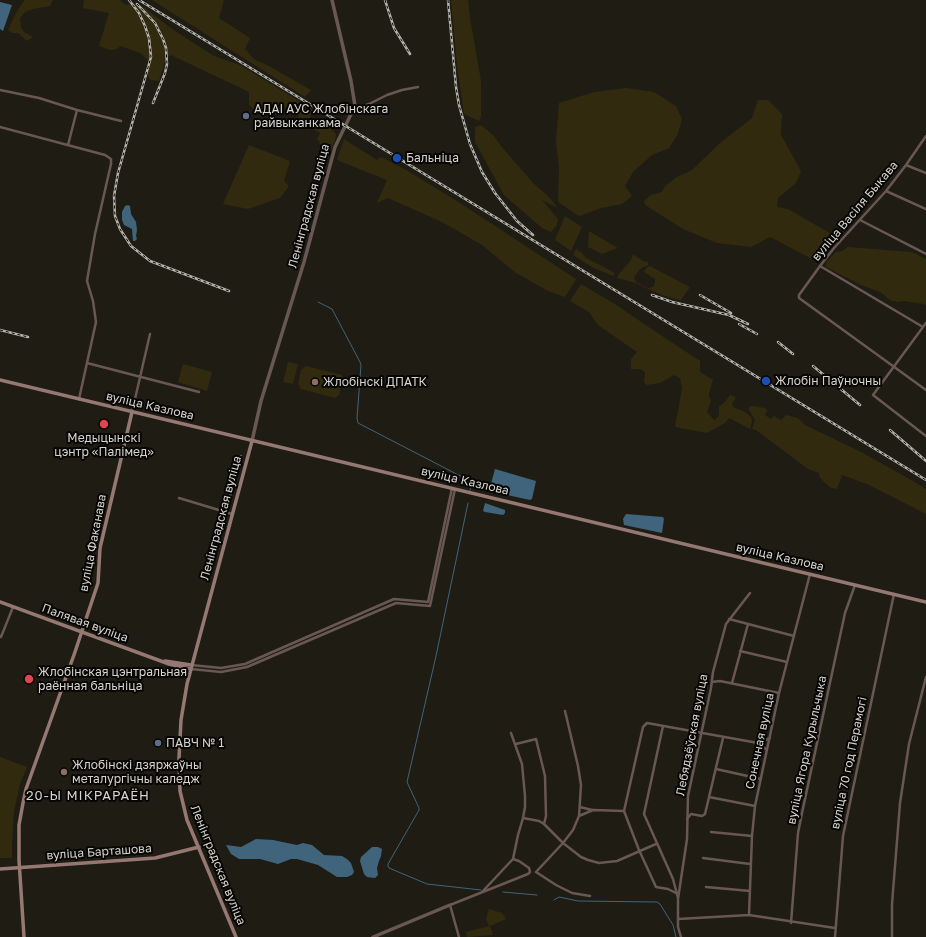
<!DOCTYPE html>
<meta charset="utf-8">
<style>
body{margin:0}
canvas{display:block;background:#1e1c13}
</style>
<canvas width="926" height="937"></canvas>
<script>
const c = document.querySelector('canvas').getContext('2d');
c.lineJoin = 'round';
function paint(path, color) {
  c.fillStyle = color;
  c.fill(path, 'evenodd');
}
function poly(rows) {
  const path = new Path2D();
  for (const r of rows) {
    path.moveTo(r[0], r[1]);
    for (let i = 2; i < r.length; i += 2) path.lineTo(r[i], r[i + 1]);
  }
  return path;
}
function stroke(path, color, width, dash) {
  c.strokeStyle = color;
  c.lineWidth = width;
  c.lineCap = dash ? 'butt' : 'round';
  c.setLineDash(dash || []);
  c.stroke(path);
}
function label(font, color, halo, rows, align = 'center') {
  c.font = font + ' "Golos Text",sans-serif';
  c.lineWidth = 4;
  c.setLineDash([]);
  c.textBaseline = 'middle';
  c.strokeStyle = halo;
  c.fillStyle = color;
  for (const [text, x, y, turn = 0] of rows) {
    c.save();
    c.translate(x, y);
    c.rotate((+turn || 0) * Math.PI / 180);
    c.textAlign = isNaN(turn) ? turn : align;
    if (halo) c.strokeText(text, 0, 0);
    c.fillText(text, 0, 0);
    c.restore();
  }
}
const green = poly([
 [25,0,53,0,50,6,33,9,25,12,20,18,21,28,25,33,33,37,27,41,18,33,12,33,8,30,18,9],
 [84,0,120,0,125,5,135,4,145,8,172,29,214,56,240,65,312,109,310,118,331,129,336,134,335,141,331,149,319,144,320,141,317,140,320,133,299,121,298,115,285,107,270,103,263,109,255,112,249,104,249,92,171,55,166,58,159,81,150,80,147,73,148,60,140,53,120,46,117,49,110,50,99,46,109,13,83,8],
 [152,0,224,0,219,18,250,38,245,49,254,59,269,66,311,90,305,97],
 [451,0,468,0,470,18,481,81,481,116,479,121,464,114,457,65],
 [626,88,654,92,676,106,682,119,678,134,669,148,652,155,633,172,625,186,632,196,622,204,601,208,579,216,558,202,559,167,556,142,559,103,594,92],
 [758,100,768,100,782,114,781,135,801,171,796,183,778,198,777,207,788,209,833,235,822,252,816,257,812,259,770,237,751,247,717,243,683,229,645,205,644,201,651,195,662,192,665,186,677,177,692,170,719,144,752,118],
 [481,125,494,136,501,146,533,183,547,195,558,208,542,200,558,219,557,225,551,232,542,228,504,195,475,142,475,127],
 [344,139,377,160,381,157,408,171,463,205,576,279,565,297,548,291,516,273,482,245,442,222,388,198,377,203,387,180,337,160],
 [249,145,290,161,284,181,289,186,280,198,248,209,223,204],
 [565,216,582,227,571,251,555,240],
 [589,231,618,248,602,254,588,247],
 [847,247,912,252,926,259,926,305,924,304,904,301,898,302,890,300,880,292,861,285,826,267,826,262,836,252,843,251],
 [576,249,582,253,586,258,615,273,613,276,592,267,573,255],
 [633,254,643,261,648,262,648,265,641,268,637,273,634,278,636,282,648,288,653,287,655,283,655,279,644,272,646,268,650,266,690,287,681,300,668,297,648,289,636,283,617,278,619,274,631,260],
 [581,284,618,306,647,326,700,361,700,372,713,380,709,393,709,397,711,400,707,412,714,420,716,419,719,415,719,406,724,403,730,395,736,397,732,404,733,407,745,412,751,417,752,422,750,429,729,418,725,423,707,433,675,427,682,389,680,378,674,375,660,383,647,385,644,382,645,372,641,369,631,369,631,359,637,352,598,325,589,312,570,301],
 [288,362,298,364,293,384,283,382],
 [183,364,212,372,207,391,178,382],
 [306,366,342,375,343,380,339,395,335,398,301,389,298,384,301,370],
 [752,406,765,408,767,410,765,415,771,419,774,416,781,420,786,415,798,418,805,425,861,452,913,481,926,489,926,514,867,484,842,475,837,489,831,488,822,480,819,476,819,473,808,469,756,430,752,429,755,420,748,408],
 [0,757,27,767,20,784,14,811,12,843,12,858,0,858],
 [489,909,502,913,506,919,490,926,493,935,467,937,466,932,489,926,486,919]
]);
const water = poly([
 [0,2,12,5,3,31,0,29],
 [128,205,130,206,131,214,136,222,137,230,136,236,137,239,135,241,133,241,132,229,124,225,122,220,122,212,125,206],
 [495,469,536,481,532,499,530,500,489,491],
 [485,503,505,510,505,513,503,515,485,512,483,511],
 [626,514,663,517,664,519,662,533,624,525,623,519],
 [256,839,273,840,297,845,303,843,312,845,324,855,342,856,347,859,351,863,354,872,352,875,347,877,337,877,318,865,297,859,291,859,278,864,260,859,239,859,231,854,226,845,241,847],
 [372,847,378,847,382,849,381,856,379,861,377,868,378,875,375,878,367,877,364,874,360,861,361,857]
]);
const stream = poly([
 [318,302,332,309,360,362,361,365,357,418,358,423,470,481,472,484,470,490],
 [472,484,489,488],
 [468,503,436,656,407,782,419,808,419,810,388,864,388,866,389,868,427,884,481,890],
 [503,892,537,895],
 [554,900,559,897,578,901,657,902,660,904,673,925,676,937]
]);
const minor = poly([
 [0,90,39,98,77,110,121,121],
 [355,106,361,107,369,104,387,95,402,90,418,87],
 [0,127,105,155,111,159,111,164,95,234,87,281,93,301,96,322,79,399],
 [926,136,906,165,886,191,834,248,820,266,799,295,799,298,926,390],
 [68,145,77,110],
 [906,165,926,173],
 [886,191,926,209],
 [860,220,926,254],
 [820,266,923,327],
 [926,323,873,395,926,436],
 [87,363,199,392],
 [132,412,150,334],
 [179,498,232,514],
 [226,512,241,456],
 [729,619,794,636],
 [0,636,1,637,13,607],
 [740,651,787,662],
 [191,665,221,668,245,664,394,599,428,602,452,488],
 [191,669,221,672,247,667,396,603,430,606,455,489],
 [712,682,720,681,779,693],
 [732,683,748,624],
 [663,726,644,814,673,879,678,898],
 [511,733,522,764,525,796,525,807,523,818,518,835,513,859],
 [759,743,770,738],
 [516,744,536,739,545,776,546,816,544,824],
 [716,769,761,779],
 [709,797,755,806],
 [580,807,592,810],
 [579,816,593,810,624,811],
 [523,818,539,821,544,824,563,843,581,857,588,860,599,863,617,861,656,844],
 [687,819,691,814,702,816,705,814,723,738],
 [711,832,752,836],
 [703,858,750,864],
 [536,872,563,843,573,830,579,816,581,785,578,766,565,711],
 [536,872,556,885,572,893,590,896],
 [706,887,750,891],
 [676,893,668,889,656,887,639,850,624,811,643,727,647,723,758,743,767,750],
 [749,915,752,836,755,806,779,693,810,574],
 [678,919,749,915,835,928],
 [791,923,798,833,802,813,845,613,855,585],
 [459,937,450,905,528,874,530,872,529,868,519,861,513,859,482,892],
 [681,937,678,927,678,899,687,839,688,796,711,688,713,672,726,624,750,593],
 [835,937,843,836,894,594],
 [892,937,892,904,900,803,909,744,926,677]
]);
const tertiary = poly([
 [252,441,261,401,304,262,335,147,355,106,351,81,332,0],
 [373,937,450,905]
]);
const secondary = poly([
 [0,380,926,602],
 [0,602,169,664,190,669],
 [165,661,191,665],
 [0,869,155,858,199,847],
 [24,937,19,860,19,825,23,803,26,789,75,652,98,583,100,548,132,412],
 [236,937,187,820,180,791,179,758,181,720,187,684,252,441]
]);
const rail = poly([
 [129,0,139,13,145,26,149,38,151,57,118,173,114,196,115,216,120,229,131,246,150,261,229,291],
 [139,0,926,480],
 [385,0,394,28,410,54],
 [448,0,456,87,459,105,470,144,482,172,495,193,517,221,533,235],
 [137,4,155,23,163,39,166,48,167,64,165,73,153,103],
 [652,295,672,302,729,315,748,324],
 [700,295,731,313],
 [739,324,757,334],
 [0,330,28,337],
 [778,342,793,354],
 [813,366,860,405],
 [890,430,926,461]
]);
const markers = [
 [246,116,4,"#5c6f8a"],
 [397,158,5,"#1a4fb4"],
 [766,381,5,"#1a4fb4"],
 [315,382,4,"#8d6e63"],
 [104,424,5,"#e0444e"],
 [29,679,5,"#e0444e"],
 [158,743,4,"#5c6f8a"],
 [64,772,4,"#8d6e63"]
];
const poiNames = [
 ["АДАІ АУС Жлобінскага",254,109],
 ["райвыканкама",254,123],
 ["Бальніца",406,158],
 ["Жлобін Паўночны",775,381],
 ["Жлобінскі ДПАТК",323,382],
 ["Медыцынскі",104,438,"center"],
 ["цэнтр «Палімед»",104,452,"center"],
 ["Жлобінская цэнтральная",38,672],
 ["раённая бальніца",38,686],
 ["ПАВЧ № 1",166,743],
 ["Жлобінскі дзяржаўны",72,765],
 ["металургічны каледж",72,779]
];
const streetNames = [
 ["Ленінградская вуліца",309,206,-75],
 ["вуліца Васіля Быкава",855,211,-50],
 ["вуліца Казлова",150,406,13],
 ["вуліца Казлова",465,481,13],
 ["Ленінградская вуліца",221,518,-75],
 ["вуліца Факанава",93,543,-79],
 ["вуліца Казлова",780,557,13],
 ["Палявая вуліца",85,623,20],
 ["Лебядзёўская вуліца",692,735,-79],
 ["Сонечная вуліца",760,741,-78],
 ["вуліца Ягора Курыльчыка",807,750,-78],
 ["вуліца 70 год Перамогі",849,763,-78],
 ["вуліца Барташова",99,852,-4],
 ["Ленінградская вуліца",218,865,68]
];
const neighbourhoodNames = [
 ["20-Ы МІКРАРАЁН",88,796]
];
paint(green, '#322a0e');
paint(water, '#3f647c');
stroke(stream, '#3f647c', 1);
stroke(minor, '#695753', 2.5);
stroke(tertiary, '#695753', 3.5);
stroke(secondary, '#967872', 3.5);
stroke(rail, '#b4b2ac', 2.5);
stroke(rail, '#070604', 1, [3]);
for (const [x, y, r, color] of markers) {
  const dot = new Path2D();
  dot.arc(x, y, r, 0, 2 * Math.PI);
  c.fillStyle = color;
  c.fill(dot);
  stroke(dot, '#070604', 1.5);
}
label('12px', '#d6d4cf', '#070604', poiNames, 'left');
label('12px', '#d6d4cf', '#070604', streetNames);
c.letterSpacing = '1px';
label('13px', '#d6d4cf', '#070604', neighbourhoodNames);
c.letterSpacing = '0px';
</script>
